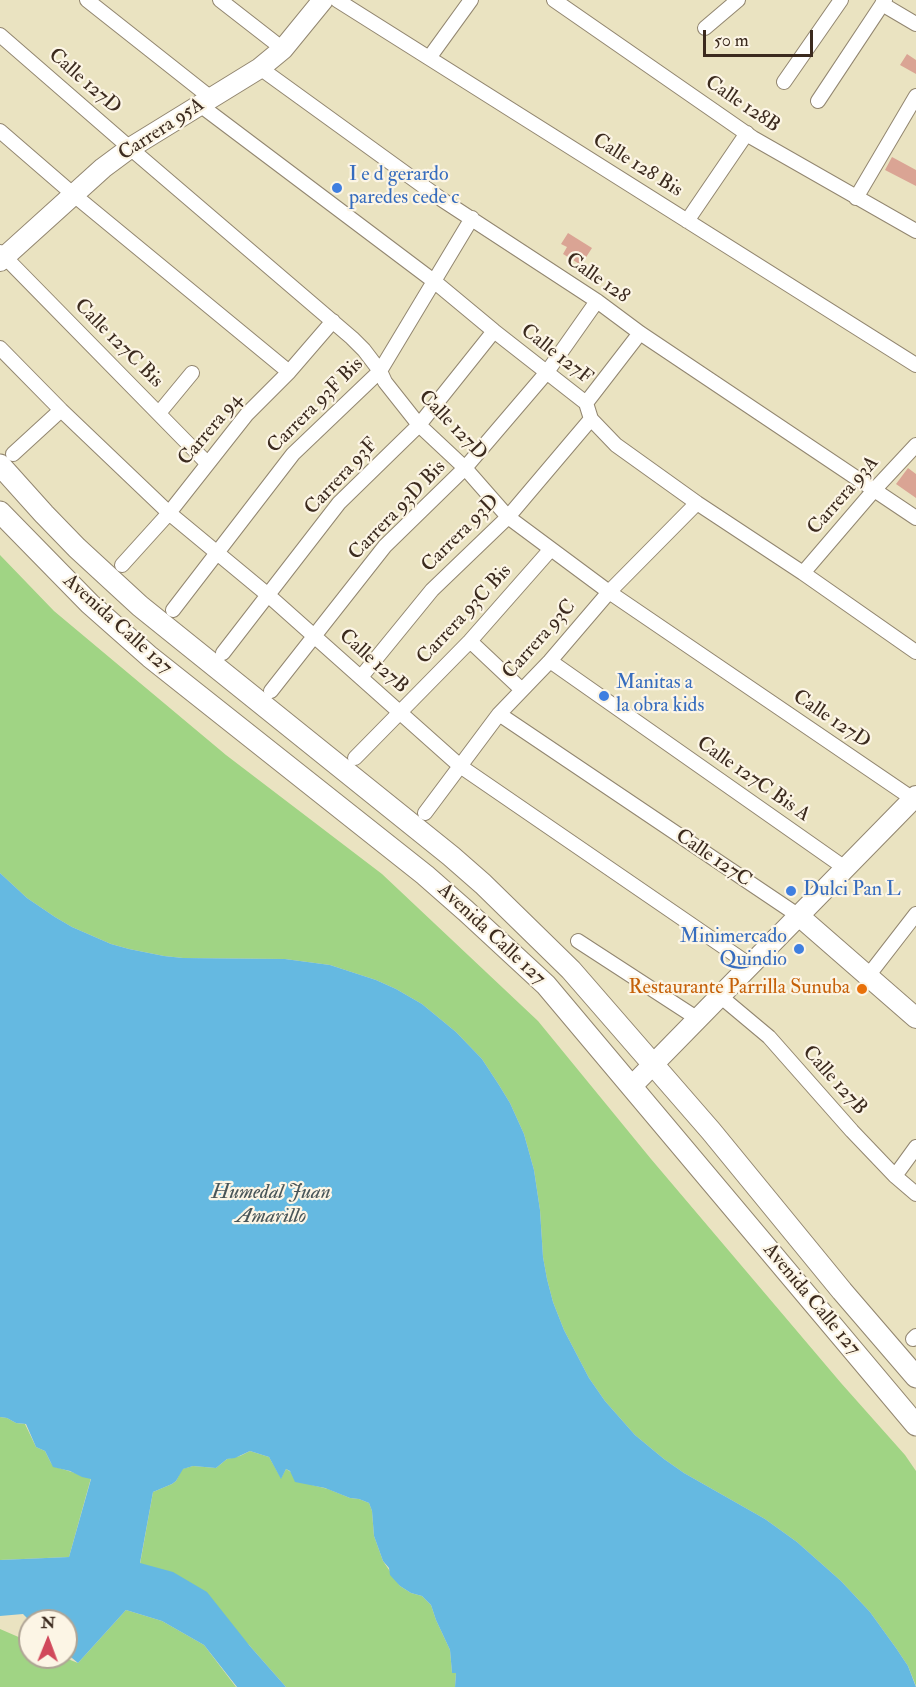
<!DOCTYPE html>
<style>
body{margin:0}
#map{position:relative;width:916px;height:1687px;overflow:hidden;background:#eae3c1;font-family:"IM FELL Double Pica",serif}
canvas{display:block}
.north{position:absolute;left:18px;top:1609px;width:60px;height:60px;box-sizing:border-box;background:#fcf5e5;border:2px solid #afa495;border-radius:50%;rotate:1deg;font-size:16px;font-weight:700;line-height:24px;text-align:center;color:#3b2a1e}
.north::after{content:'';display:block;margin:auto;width:21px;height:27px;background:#d1495b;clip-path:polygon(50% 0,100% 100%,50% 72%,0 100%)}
.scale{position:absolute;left:703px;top:30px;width:110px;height:27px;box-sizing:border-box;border:3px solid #3b2a1e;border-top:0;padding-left:8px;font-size:18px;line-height:21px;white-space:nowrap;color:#3b2a1e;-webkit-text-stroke:4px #fcf5e5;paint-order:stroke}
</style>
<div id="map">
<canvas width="916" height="1687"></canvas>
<div class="north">N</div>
<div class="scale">50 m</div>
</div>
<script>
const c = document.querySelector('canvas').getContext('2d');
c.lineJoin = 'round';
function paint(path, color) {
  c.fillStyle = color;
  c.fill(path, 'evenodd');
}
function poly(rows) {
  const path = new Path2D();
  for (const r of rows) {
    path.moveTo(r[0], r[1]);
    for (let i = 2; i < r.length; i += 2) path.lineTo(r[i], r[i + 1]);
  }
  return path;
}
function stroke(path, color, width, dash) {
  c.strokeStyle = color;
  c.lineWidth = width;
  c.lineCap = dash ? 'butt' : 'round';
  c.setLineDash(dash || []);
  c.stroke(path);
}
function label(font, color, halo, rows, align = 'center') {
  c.font = font + ' "IM FELL Double Pica",serif';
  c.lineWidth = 4.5;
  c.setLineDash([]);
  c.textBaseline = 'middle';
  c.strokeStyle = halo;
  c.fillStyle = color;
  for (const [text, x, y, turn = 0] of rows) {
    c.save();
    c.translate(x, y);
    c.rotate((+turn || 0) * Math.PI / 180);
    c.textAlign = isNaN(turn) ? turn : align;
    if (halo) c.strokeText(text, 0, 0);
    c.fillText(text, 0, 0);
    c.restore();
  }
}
const green = poly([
 [0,555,54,611,226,755,382,874,538,1021,651,1159,841,1383,905,1455,916,1471,916,1686,908,1666,896,1648,870,1612,841,1581,797,1542,765,1519,684,1473,664,1459,635,1435,605,1401,589,1378,564,1330,553,1302,547,1279,543,1257,540,1210,534,1170,524,1134,510,1103,499,1085,482,1059,456,1032,422,1004,396,989,376,980,330,965,285,959,183,958,164,956,129,949,111,944,72,927,55,917,27,898,0,873],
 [0,1417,7,1418,16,1423,25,1424,36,1447,45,1451,51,1463,56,1467,91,1478,69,1557,0,1560],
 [250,1451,269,1457,281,1478,286,1469,312,1485,328,1489,350,1498,359,1499,369,1503,372,1511,374,1536,383,1561,400,1586,411,1593,422,1596,431,1605,436,1620,450,1650,452,1673,456,1673,455,1687,286,1687,249,1645,140,1564,153,1492,172,1484,176,1481,182,1469,193,1466,216,1468,227,1459,240,1456],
 [126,1610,162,1621,204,1645,236,1687,0,1687,0,1629,30,1642,30,1657,63,1657,78,1663]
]);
const water = poly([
 [0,873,27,898,55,917,72,927,111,944,129,949,164,956,183,958,285,959,330,965,376,980,396,989,422,1004,456,1032,482,1059,499,1085,510,1103,524,1134,534,1170,540,1210,543,1257,547,1279,553,1302,564,1330,589,1378,605,1401,635,1435,664,1459,684,1473,765,1519,797,1542,841,1581,870,1612,896,1648,908,1666,916,1687,455,1687,456,1673,452,1673,450,1650,436,1620,431,1605,422,1596,411,1593,400,1586,390,1575,389,1568,383,1561,374,1536,372,1511,369,1503,359,1499,350,1498,325,1488,295,1482,290,1471,286,1469,281,1479,269,1457,250,1451,235,1458,227,1459,216,1468,193,1466,183,1469,176,1481,172,1484,153,1492,140,1563,173,1572,207,1592,249,1645,286,1687,237,1687,204,1645,162,1621,126,1610,78,1663,66,1653,66,1621,30,1621,23,1614,0,1616,0,1560,69,1557,91,1479,82,1477,70,1471,53,1467,45,1451,36,1447,26,1424,16,1423,7,1418,0,1417]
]);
const building = poly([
 [907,54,916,60,916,74,900,65],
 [892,157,916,170,916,186,885,170],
 [568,233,592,248,581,265,563,254,567,247,561,244],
 [908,468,916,474,916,498,896,484]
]);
const street = poly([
 [87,0,211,98],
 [220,0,283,49],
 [337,0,916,365],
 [554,0,753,138,916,231],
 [882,4,916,24],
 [705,28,738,0],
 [0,35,130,148,352,338,364,350,380,371,385,382,419,425,465,468,508,517,609,592,913,799],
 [429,58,471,0],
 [260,68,441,199,597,301,640,333,916,518],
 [784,82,841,0],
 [818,101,885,0],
 [200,105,435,282,494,331,586,403,591,419,616,445,697,503,803,573,916,652],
 [0,131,74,195,289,372],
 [856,198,916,96],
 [687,221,747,133],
 [0,252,207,463],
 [0,348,61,410,169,513,268,595,460,766,750,965],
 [586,403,640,333],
 [159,413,192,373],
 [13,454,61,410],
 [122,565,169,513,247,414,289,372,333,321],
 [803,573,875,489,916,445],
 [173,610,293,454,380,371,472,218],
 [470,641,522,690],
 [223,653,339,503,419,425,494,331],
 [550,661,845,868],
 [361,677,432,590,508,517,591,419],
 [271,691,385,546,465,468,547,372,597,301],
 [499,714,799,916],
 [355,758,470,641,551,549],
 [425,813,499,714,550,661,609,592,697,503],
 [578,941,698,1019],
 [868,976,916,914],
 [720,996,769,1037,852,1131,895,1176,916,1194],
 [895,1176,916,1147],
 [913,1339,916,1336]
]);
const secondary = poly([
 [0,261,103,168,130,148,260,68,283,49,323,0],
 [799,916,916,1018],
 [632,1086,916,796]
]);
const primary = poly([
 [0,465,44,514,77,548,140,606,451,856,483,884,571,970,711,1131,842,1291,916,1377],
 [0,512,90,604,150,657,425,875,466,911,546,985,916,1425]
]);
const markers = [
 [337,188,6,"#3f7fe0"],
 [604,696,6,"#3f7fe0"],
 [791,891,6,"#3f7fe0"],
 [799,949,6,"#3f7fe0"],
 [862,989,6,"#e8710a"]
];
const streetNames = [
 ["Calle 127D",84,82,41],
 ["Calle 128B",742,105,34],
 ["Carrera 95A",162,130,-33],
 ["Calle 128 Bis",637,166,32],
 ["Calle 128",597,279,35],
 ["Calle 127C Bis",118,344,45],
 ["Calle 127F",556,355,38],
 ["Carrera 93F Bis",316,406,-45],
 ["Calle 127D",452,426,46],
 ["Carrera 94",211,430,-50],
 ["Carrera 93F",342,477,-47],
 ["Carrera 93A",844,496,-49],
 ["Carrera 93D Bis",398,511,-46],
 ["Carrera 93D",461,534,-45],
 ["Carrera 93C Bis",465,615,-47],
 ["Avenida Calle 127",117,625,42],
 ["Carrera 93C",540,640,-48],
 ["Calle 127B",373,662,42],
 ["Calle 127D",831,720,34],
 ["Calle 127C Bis A",753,780,35],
 ["Calle 127C",713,859,34],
 ["Avenida Calle 127",491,935,43],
 ["Calle 127B",834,1081,48],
 ["Avenida Calle 127",811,1300,50]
];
const shopNames = [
 ["I e d gerardo",349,176],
 ["paredes cede c",349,199],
 ["Manitas a",616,684],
 ["la obra kids",616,707],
 ["Dulci Pan L",803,891],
 ["Minimercado",787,938,"right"],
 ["Quindio",787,961,"right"]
];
const foodNames = [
 ["Restaurante Parrilla Sunuba",850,989]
];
const waterNames = [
 ["Humedal Juan",271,1193],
 ["Amarillo",271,1217]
];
paint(green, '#a0d484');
paint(water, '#65b9e1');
paint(building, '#daa494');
stroke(street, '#928670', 16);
stroke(secondary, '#928670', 22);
stroke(primary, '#928670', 23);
stroke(street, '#fff', 14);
stroke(secondary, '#fff', 20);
stroke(primary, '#fff', 21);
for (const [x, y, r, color] of markers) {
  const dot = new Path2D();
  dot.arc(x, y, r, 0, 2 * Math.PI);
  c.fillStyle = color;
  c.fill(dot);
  stroke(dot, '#fcf5e5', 2);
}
label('20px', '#3b2a1e', '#fcf5e5', streetNames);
label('20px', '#366cbe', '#fcf5e5', shopNames, 'left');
label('20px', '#c56008', '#fcf5e5', foodNames, 'right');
label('italic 21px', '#485558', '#fcf5e5', waterNames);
</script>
